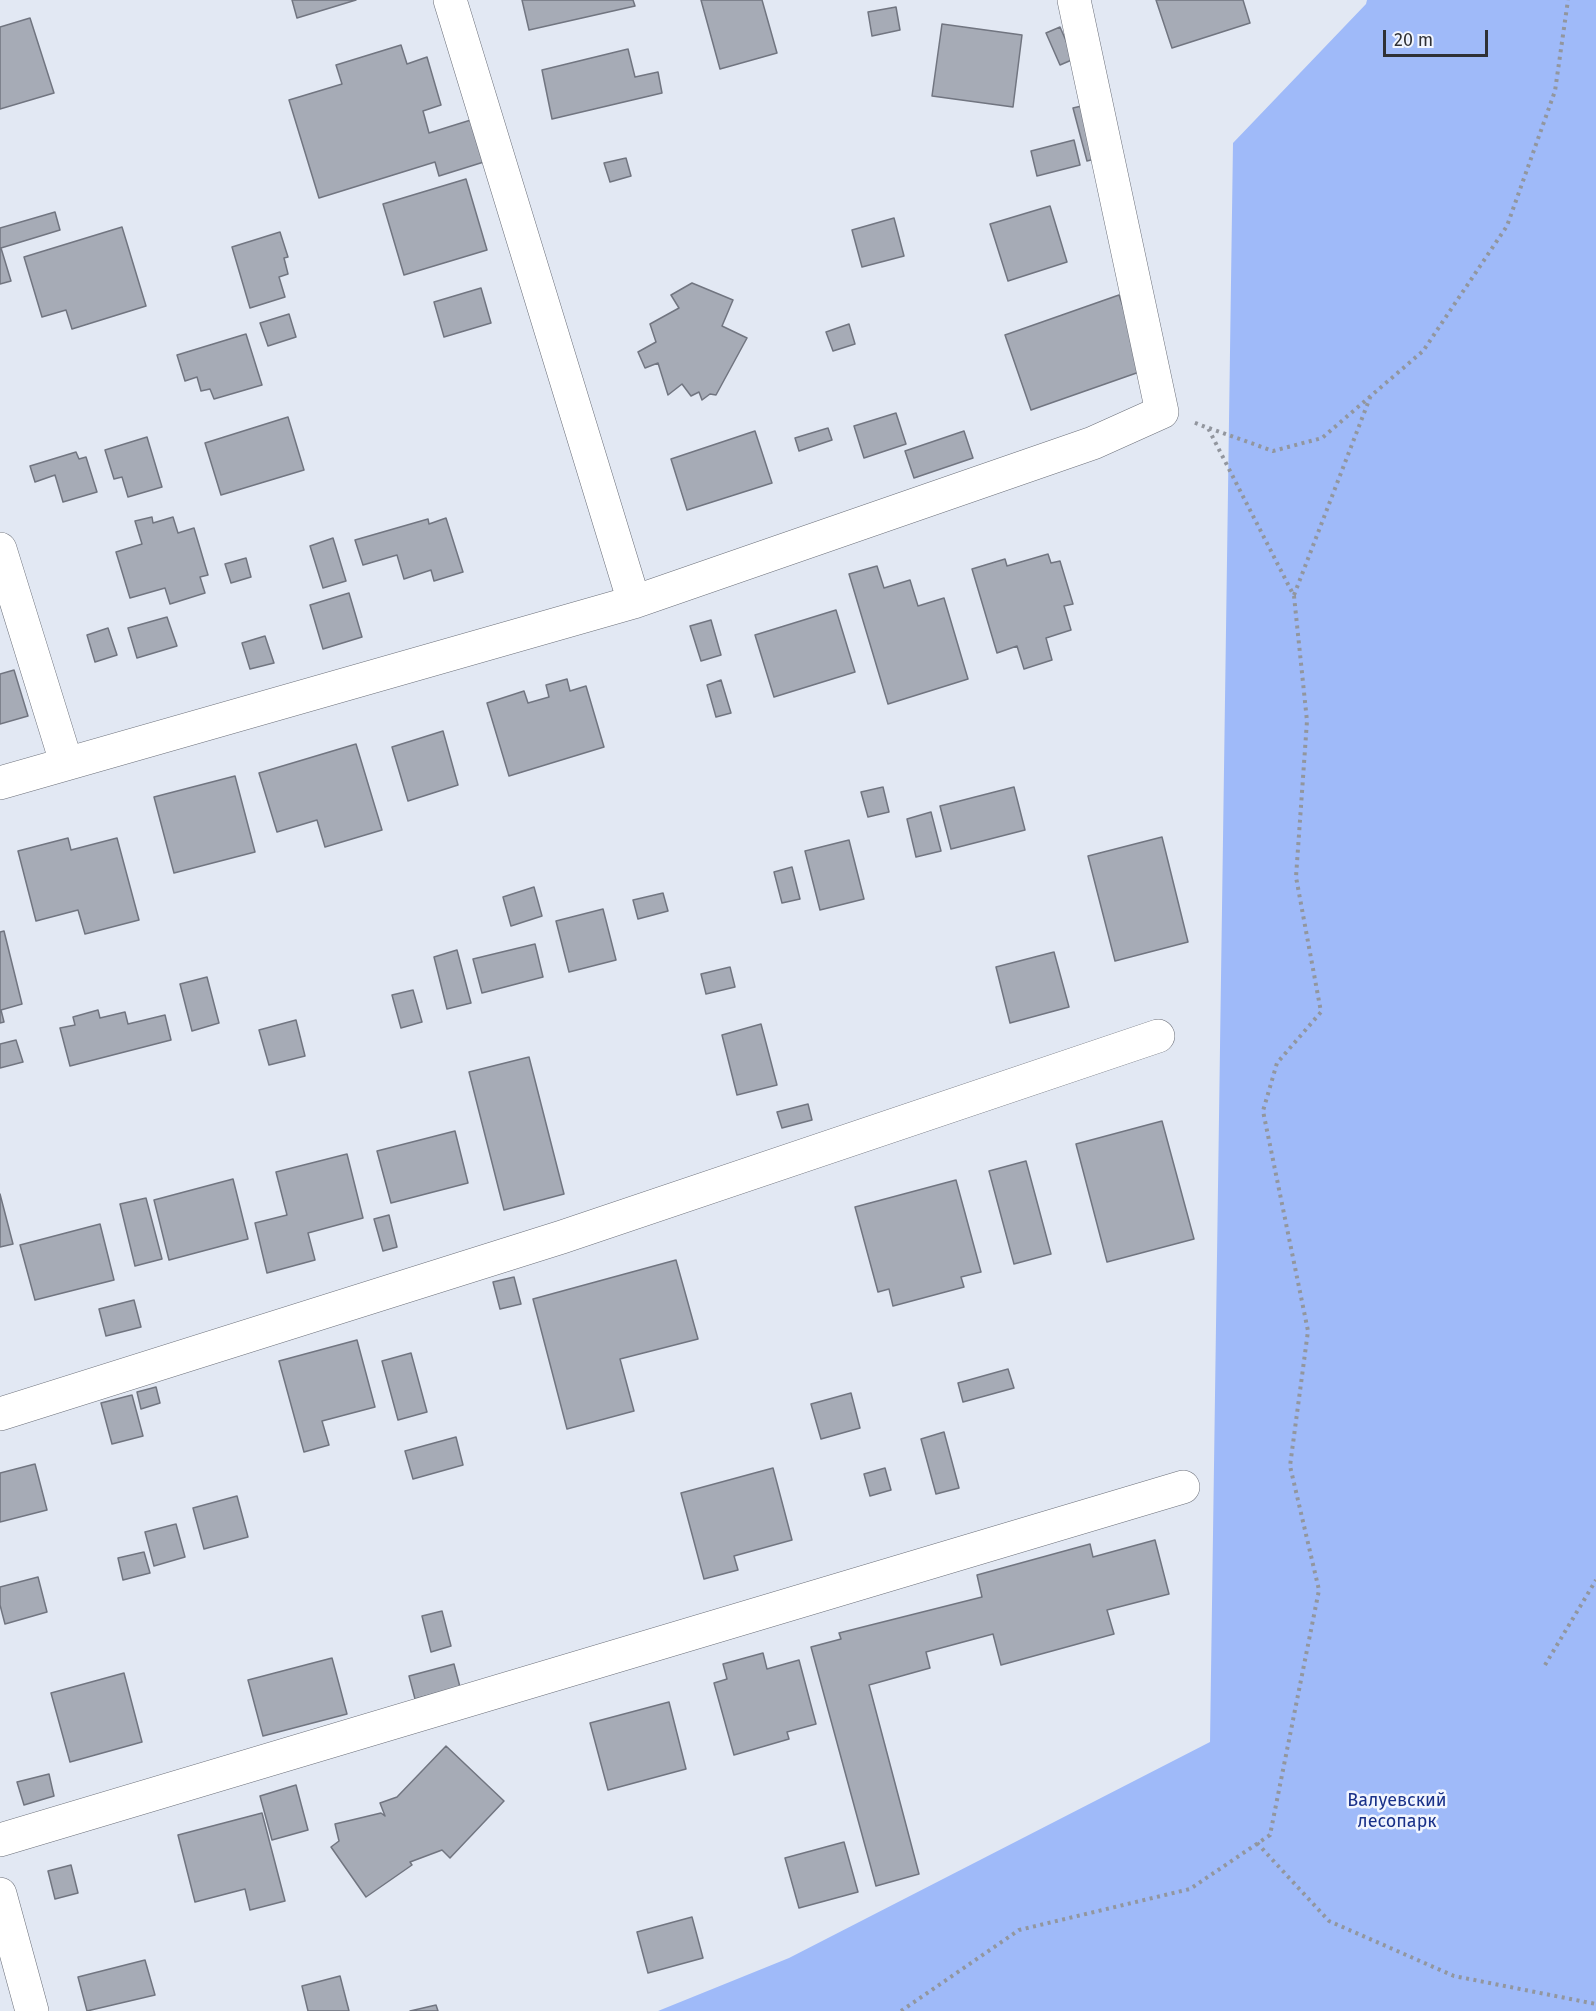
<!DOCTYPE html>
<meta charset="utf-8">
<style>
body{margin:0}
#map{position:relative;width:1596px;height:2011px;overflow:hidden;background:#e2e8f3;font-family:"Fira Sans",sans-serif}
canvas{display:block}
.scale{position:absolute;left:1383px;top:30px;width:105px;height:27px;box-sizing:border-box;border:3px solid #2f3136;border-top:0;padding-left:8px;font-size:18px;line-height:21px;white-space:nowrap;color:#2f3136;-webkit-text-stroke:4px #f1f5fe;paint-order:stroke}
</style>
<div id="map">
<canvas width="1596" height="2011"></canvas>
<div class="scale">20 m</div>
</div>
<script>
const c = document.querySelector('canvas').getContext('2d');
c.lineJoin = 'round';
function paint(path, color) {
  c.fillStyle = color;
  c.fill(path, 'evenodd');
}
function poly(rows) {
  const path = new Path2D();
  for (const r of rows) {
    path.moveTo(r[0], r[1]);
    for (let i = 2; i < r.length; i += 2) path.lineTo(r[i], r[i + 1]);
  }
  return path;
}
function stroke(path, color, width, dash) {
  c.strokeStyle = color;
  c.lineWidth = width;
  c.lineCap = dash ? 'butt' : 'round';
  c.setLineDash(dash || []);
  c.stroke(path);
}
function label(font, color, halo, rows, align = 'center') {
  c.font = font + ' "Fira Sans",sans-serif';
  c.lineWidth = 5;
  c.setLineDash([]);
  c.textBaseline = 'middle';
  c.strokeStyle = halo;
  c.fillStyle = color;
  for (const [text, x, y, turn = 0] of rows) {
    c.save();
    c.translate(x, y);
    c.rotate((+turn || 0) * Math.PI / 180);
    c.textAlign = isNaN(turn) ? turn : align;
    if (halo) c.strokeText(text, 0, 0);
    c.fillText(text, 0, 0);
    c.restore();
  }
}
const green = poly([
 [1367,0,1596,0,1596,2011,658,2011,789,1958,1210,1742,1233,143,1366,4]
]);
const building = poly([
 [292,0,356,0,297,18,292,0],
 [522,0,633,0,635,6,529,30,522,0],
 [701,0,762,0,777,53,720,69,701,0],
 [1156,0,1243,0,1250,23,1172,48,1156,0],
 [896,7,900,30,872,36,868,12,896,7],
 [30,18,54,93,0,109,0,27,30,18],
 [942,24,1022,35,1013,107,932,96,942,24],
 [1060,27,1074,59,1060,65,1046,33,1060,27],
 [401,45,407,64,427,57,441,105,423,111,429,133,474,119,487,161,439,176,435,162,319,198,289,100,342,84,336,65,401,45],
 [628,49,635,77,658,72,662,93,552,119,542,70,628,49],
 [1090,104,1103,157,1087,161,1073,108,1090,104],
 [1074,140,1080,165,1037,176,1031,151,1074,140],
 [626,158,631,176,610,182,604,163,626,158],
 [466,179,487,250,404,275,383,204,466,179],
 [1050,206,1067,262,1008,281,990,224,1050,206],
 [55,212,60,230,1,248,11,281,0,284,0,228,55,212],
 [894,218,904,256,862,267,852,230,894,218],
 [122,227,146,306,72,329,66,310,42,317,24,257,122,227],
 [280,232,288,257,284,258,288,274,279,277,285,297,250,308,232,247,280,232],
 [692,283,733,300,722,326,747,338,716,395,710,394,702,400,699,392,691,396,682,384,668,395,658,363,645,368,638,352,656,342,650,324,679,308,671,295,692,283],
 [481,288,491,323,444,337,434,302,481,288],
 [1119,295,1145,370,1031,410,1005,335,1119,295],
 [289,314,296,337,268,346,260,323,289,314],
 [849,324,855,344,833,351,826,332,849,324],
 [246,334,262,385,214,399,210,389,201,391,197,377,185,381,177,355,246,334],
 [896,413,906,444,864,458,854,426,896,413],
 [288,417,304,470,221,495,205,443,288,417],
 [828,428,832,440,799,451,795,438,828,428],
 [755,431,772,483,687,510,671,459,755,431],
 [964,431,973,458,914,478,905,451,964,431],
 [147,437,162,487,128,497,122,477,114,479,105,450,147,437],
 [76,452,79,459,86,457,97,492,63,502,55,475,35,482,30,466,76,452],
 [152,517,153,523,173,517,178,533,194,528,208,575,200,577,205,593,170,604,165,588,130,598,116,552,142,544,135,521,152,517],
 [446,518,463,572,434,581,431,570,404,579,397,555,363,565,355,540,428,519,429,524,446,518],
 [333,538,346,581,323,588,310,546,333,538],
 [1048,554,1051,563,1060,561,1073,604,1064,606,1071,630,1046,638,1052,660,1024,669,1017,646,997,653,972,569,1005,559,1007,566,1048,554],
 [246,558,251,577,231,583,225,564,246,558],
 [877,566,884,588,910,580,918,606,944,598,968,679,888,704,849,574,877,566],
 [349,593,362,637,323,649,310,605,349,593],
 [836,610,855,672,774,697,755,635,836,610],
 [167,617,177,646,137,658,128,628,167,617],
 [711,620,721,655,701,661,690,626,711,620],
 [108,628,117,655,95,662,87,635,108,628],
 [265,636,274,663,250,669,242,643,265,636],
 [14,670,28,716,0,724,0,674,14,670],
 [567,679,570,691,586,686,604,747,509,776,487,703,524,691,528,703,549,697,546,685,567,679],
 [721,680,731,713,716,717,707,685,721,680],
 [443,731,458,785,408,801,392,747,443,731],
 [356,744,382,830,325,847,317,820,277,832,259,773,356,744],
 [235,776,255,852,174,873,154,797,235,776],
 [883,787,889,812,868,817,861,792,883,787],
 [1014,787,1025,830,951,849,940,806,1014,787],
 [931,812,941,851,916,857,907,819,931,812],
 [1162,837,1188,942,1115,961,1088,856,1162,837],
 [68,838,71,850,117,838,139,920,85,934,78,910,36,921,18,851,68,838],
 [849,840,864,899,820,910,805,851,849,840],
 [792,867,800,899,782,903,774,872,792,867],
 [534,887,542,916,511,926,503,897,534,887],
 [663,893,668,911,638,919,633,900,663,893],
 [603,909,616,960,569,972,556,921,603,909],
 [4,931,22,1004,1,1010,4,1022,0,1023,0,932,4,931],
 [535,944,543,977,482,993,473,959,535,944],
 [457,950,471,1003,447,1009,434,957,457,950],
 [1054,952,1069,1007,1010,1023,996,967,1054,952],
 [730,967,735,987,706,994,701,974,730,967],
 [207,977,219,1023,192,1031,180,984,207,977],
 [413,990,422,1022,401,1028,392,995,413,990],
 [98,1010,100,1018,125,1012,128,1024,165,1015,171,1040,70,1066,60,1028,75,1025,73,1017,98,1010],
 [296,1020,305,1056,269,1065,259,1030,296,1020],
 [761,1024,777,1085,737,1095,722,1035,761,1024],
 [16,1040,23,1062,0,1068,0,1044,16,1040],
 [529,1057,564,1194,504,1210,469,1072,529,1057],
 [808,1104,812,1120,782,1128,777,1112,808,1104],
 [1162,1121,1194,1239,1107,1262,1076,1144,1162,1121],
 [455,1131,468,1183,391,1203,377,1151,455,1131],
 [347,1154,363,1218,308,1233,315,1260,267,1273,255,1223,287,1215,276,1172,347,1154],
 [1026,1161,1051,1254,1014,1264,989,1171,1026,1161],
 [233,1179,248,1239,169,1260,154,1200,233,1179],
 [956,1180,981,1272,961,1277,964,1287,893,1306,889,1289,878,1292,855,1207,956,1180],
 [0,1194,13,1244,0,1247,0,1194],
 [146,1198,162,1259,135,1266,120,1204,146,1198],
 [389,1215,397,1247,383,1251,374,1219,389,1215],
 [100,1224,114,1280,35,1300,20,1245,100,1224],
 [676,1260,698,1339,620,1359,634,1411,567,1429,533,1299,676,1260],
 [514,1277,521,1304,500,1309,493,1282,514,1277],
 [134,1300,141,1327,106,1336,99,1309,134,1300],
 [357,1340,375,1407,322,1421,329,1445,304,1452,279,1361,357,1340],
 [411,1353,427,1412,398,1420,382,1361,411,1353],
 [1008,1369,1014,1388,963,1402,958,1383,1008,1369],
 [156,1387,160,1403,141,1409,137,1392,156,1387],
 [851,1393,860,1428,821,1439,811,1404,851,1393],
 [132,1395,143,1436,112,1444,101,1403,132,1395],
 [944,1432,959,1488,936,1494,921,1439,944,1432],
 [456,1437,463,1465,413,1479,405,1451,456,1437],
 [35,1464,47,1510,0,1522,0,1473,35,1464],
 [773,1468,792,1540,734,1556,738,1570,704,1579,681,1493,773,1468],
 [885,1468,891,1490,870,1496,864,1474,885,1468],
 [237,1496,248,1537,204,1549,193,1508,237,1496],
 [176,1524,185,1557,154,1566,145,1532,176,1524],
 [1155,1540,1169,1594,1107,1610,1114,1634,1001,1665,993,1634,926,1652,930,1668,869,1685,919,1874,876,1886,811,1647,841,1639,839,1633,982,1597,977,1575,1090,1544,1093,1557,1155,1540],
 [144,1552,150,1573,123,1580,118,1558,144,1552],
 [38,1577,47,1612,5,1624,0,1605,0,1587,38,1577],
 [442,1611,451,1646,431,1652,422,1616,442,1611],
 [763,1653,767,1669,799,1660,816,1724,787,1732,789,1739,734,1755,714,1683,727,1679,723,1664,763,1653],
 [332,1658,347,1714,263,1736,248,1680,332,1658],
 [454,1664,460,1687,415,1699,409,1676,454,1664],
 [124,1673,142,1742,70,1762,51,1693,124,1673],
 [669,1702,686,1769,608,1790,590,1723,669,1702],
 [446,1746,504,1801,450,1858,442,1850,410,1862,412,1865,366,1897,331,1847,339,1841,335,1824,381,1813,385,1816,380,1803,397,1797,446,1746],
 [49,1774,54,1796,24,1805,17,1782,49,1774],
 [296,1785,308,1830,272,1840,260,1796,296,1785],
 [262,1813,285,1901,250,1910,245,1889,195,1902,178,1835,262,1813],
 [844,1842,858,1892,799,1908,785,1858,844,1842],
 [71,1865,78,1893,55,1899,48,1871,71,1865],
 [692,1917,703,1958,648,1973,637,1932,692,1917],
 [145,1960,155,1995,87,2011,78,1977,145,1960],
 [340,1976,349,2011,308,2011,302,1986,340,1976],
 [436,2005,438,2011,410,2011,436,2005]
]);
const path = poly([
 [1209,428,1273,451,1322,438,1423,351,1507,226,1555,91,1568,0],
 [1294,595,1371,395],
 [1545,1665,1596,1580],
 [1257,1843,1329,1921,1454,1976,1596,2004],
 [901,2011,1019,1930,1190,1889,1270,1835,1319,1590,1290,1466,1308,1331,1263,1111,1277,1063,1321,1012,1296,877,1307,721,1294,596,1208,428,1193,422]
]);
const minor = poly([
 [450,0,634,602],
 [0,549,66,762],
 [0,783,634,602,1093,443,1162,412,1074,0],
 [0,1414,562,1237,1158,1036],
 [0,1840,1183,1487],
 [0,1894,32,2011]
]);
const parkNames = [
 ["Валуевский",1397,1801],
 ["лесопарк",1397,1822]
];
paint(green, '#9fbaf9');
paint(building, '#a6abb6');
stroke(building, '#717580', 1.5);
stroke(minor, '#6b6f79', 34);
stroke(path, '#92969e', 4, [3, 4.5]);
stroke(minor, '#fff', 33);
label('18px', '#193189', '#f1f5fe', parkNames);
</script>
